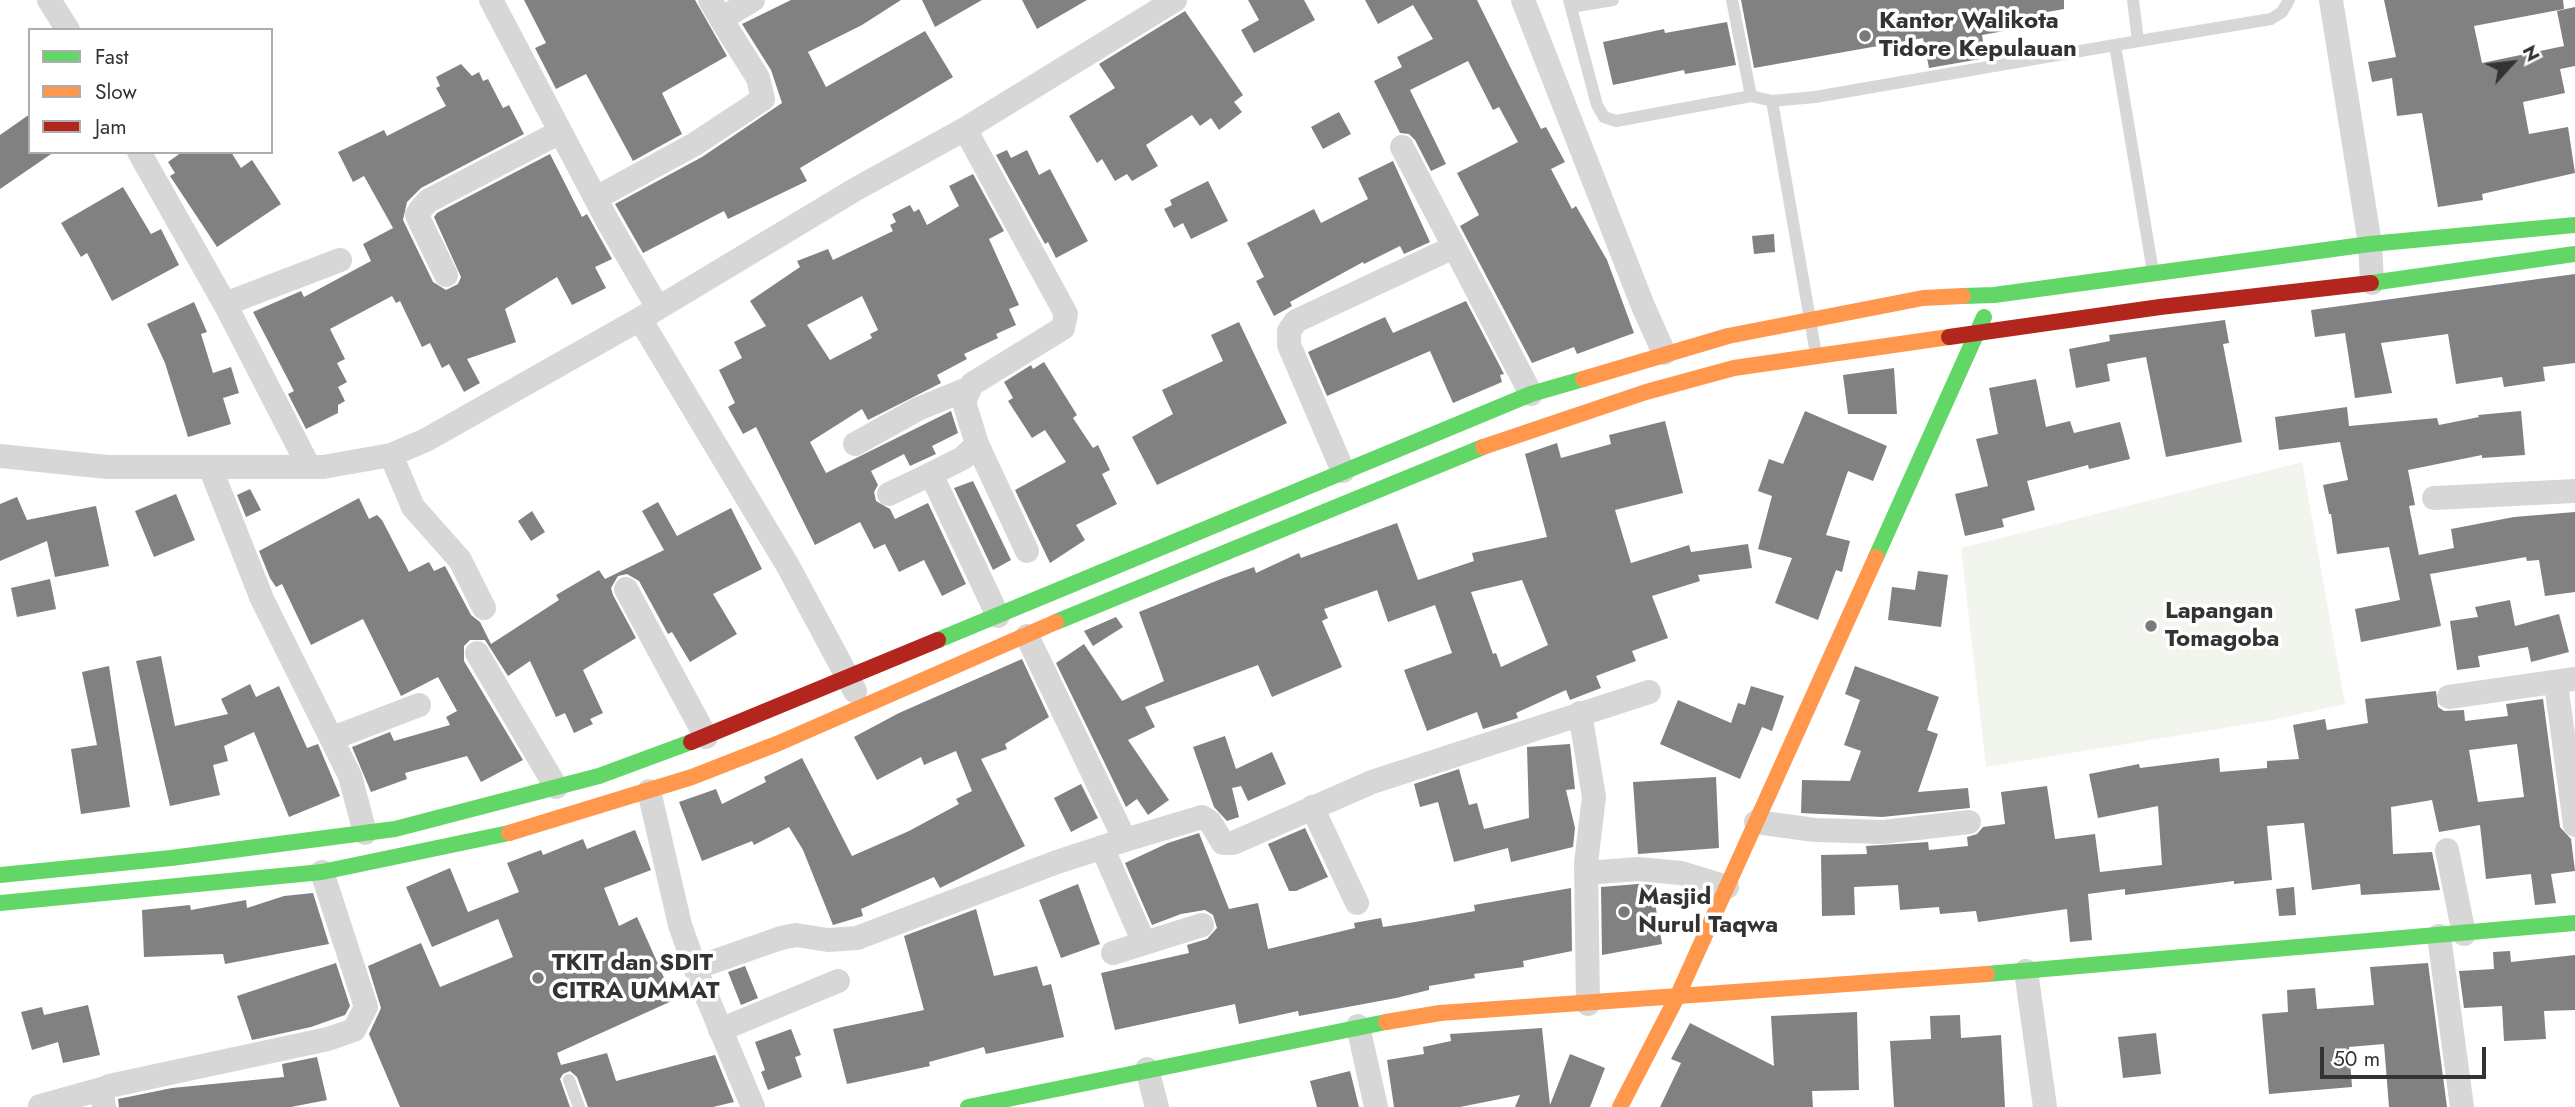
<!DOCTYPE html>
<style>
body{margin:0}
#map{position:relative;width:2575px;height:1107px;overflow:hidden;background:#fff;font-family:Jost,sans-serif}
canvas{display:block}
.legend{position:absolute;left:28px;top:28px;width:245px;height:126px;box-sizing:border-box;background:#fff;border:2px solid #adadad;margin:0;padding:9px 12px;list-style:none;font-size:21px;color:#333}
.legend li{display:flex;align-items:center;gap:14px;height:35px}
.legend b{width:35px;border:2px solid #adadad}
.north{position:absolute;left:2477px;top:28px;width:70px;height:70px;-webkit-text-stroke:5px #fff;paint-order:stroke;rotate:63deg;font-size:19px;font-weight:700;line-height:28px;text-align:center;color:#333}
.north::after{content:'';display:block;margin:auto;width:24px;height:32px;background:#333;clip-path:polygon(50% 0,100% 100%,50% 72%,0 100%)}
.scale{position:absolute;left:2320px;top:1047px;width:166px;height:32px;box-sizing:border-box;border:4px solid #333;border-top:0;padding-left:9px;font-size:21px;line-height:24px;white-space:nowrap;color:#333;-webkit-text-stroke:5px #fff;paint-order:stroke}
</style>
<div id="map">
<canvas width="2575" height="1107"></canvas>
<ul class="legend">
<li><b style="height:9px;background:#63d668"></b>Fast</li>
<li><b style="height:9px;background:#ff974d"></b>Slow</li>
<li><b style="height:9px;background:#b3261e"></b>Jam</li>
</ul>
<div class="north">N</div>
<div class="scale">50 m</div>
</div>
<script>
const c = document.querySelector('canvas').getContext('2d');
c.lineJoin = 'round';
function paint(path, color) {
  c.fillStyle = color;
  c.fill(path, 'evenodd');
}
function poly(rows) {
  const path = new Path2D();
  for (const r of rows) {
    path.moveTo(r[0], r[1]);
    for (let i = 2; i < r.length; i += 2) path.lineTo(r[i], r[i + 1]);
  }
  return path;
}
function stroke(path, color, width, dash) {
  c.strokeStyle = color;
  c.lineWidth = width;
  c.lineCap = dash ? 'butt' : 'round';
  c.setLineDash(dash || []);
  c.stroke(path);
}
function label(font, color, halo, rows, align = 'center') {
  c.font = font + ' Jost,sans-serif';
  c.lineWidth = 7;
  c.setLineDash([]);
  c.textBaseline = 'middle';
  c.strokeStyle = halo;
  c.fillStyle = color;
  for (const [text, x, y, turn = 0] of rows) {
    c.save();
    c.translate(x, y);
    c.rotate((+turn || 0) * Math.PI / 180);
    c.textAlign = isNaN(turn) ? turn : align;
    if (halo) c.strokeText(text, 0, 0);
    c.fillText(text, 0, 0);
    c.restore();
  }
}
const green = poly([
 [2302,462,2345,704,2272,720,1986,767,1961,548]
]);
const building = poly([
 [524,0,695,0,727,56,662,93,682,134,633,161,586,74,556,89,535,48,546,43],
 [791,0,901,0,862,25,808,52,826,87,925,31,953,77,800,168,807,181,728,219,724,211,643,253,615,204,702,157,782,103,771,70,742,24],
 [922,0,982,0,935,27],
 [1022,0,1087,0,1037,29],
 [1248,0,1304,0,1315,20,1254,53,1241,30,1259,20],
 [1365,0,1477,0,1541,129,1546,127,1565,162,1551,169,1572,209,1576,206,1607,260,1634,333,1577,354,1574,347,1532,363,1460,226,1479,215,1457,173,1518,142,1499,107,1493,110,1468,61,1410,90,1446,164,1431,171,1415,140,1409,134,1400,133,1374,81,1402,67,1397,57,1433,39,1413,5,1378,24],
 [1741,0,2064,0,2064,9,2013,18,2015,29,1982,35,1986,58,1929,68,1923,38,1754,68],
 [2384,0,2563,0,2564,9,2474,26,2482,63,2564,46,2557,11,2575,7,2575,66,2560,69,2565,93,2523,102,2529,134,2568,127,2575,173,2482,194,2483,200,2438,207,2422,113,2397,116,2392,78,2372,82,2368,62,2396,57],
 [1185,11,1243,95,1234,102,1242,112,1219,130,1211,118,1200,126,1192,115,1146,145,1158,166,1132,181,1127,174,1115,181,1102,159,1097,163,1069,116,1115,88,1099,64],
 [1727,22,1736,65,1685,74,1684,70,1613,85,1603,42,1664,29,1665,33],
 [461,64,472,76,479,72,483,81,488,79,503,108,509,105,524,134,421,188,407,202,403,220,433,282,446,290,458,284,461,277,434,217,437,213,550,154,582,217,587,214,612,259,595,267,606,288,572,305,557,277,505,309,516,342,467,359,480,383,464,392,449,364,442,368,430,343,422,347,400,301,396,303,392,296,330,329,345,359,337,363,347,382,338,387,345,401,338,405,338,413,306,429,288,394,294,391,253,312,301,291,304,297,371,261,363,244,393,228,364,176,353,182,338,152,384,130,387,136,446,106,436,88,440,86,436,77],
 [1339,112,1351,134,1323,149,1311,127],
 [30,114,30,152,54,152,0,189,0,135],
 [1007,150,1011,158,1027,150,1039,175,1050,169,1088,241,1056,258,1048,242,1045,244,996,155],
 [182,152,231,152,241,168,252,160,281,204,217,247,170,176,175,173,168,162],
 [1393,161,1430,242,1404,254,1400,246,1364,264,1363,262,1290,302,1292,306,1274,316,1256,281,1264,277,1247,243,1314,209,1321,223,1368,199,1358,178],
 [973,174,1004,231,989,239,1019,305,1009,309,1016,325,996,334,998,338,964,354,967,359,937,375,941,383,868,420,862,409,810,442,826,473,951,411,958,433,932,446,936,454,910,466,904,454,871,471,878,485,874,492,876,501,890,509,895,519,928,503,966,584,942,596,924,560,899,572,885,544,874,549,860,522,815,545,756,427,743,434,728,407,735,403,719,370,742,358,734,342,766,326,750,301,800,267,797,261,828,249,833,260,893,231,890,225,896,222,892,214,910,205,914,212,919,209,927,225,959,206,949,186],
 [862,296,878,330,870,334,872,338,830,360,807,325],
 [1208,181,1228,221,1191,239,1183,223,1174,228,1164,209,1172,205,1170,200],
 [123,187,151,234,161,229,179,265,112,301,87,253,81,257,61,223],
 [1774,234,1775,252,1754,254,1752,236],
 [2575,274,2575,363,2543,367,2545,381,2504,387,2502,377,2456,384,2448,334,2381,343,2392,393,2355,398,2345,333,2315,337,2311,310],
 [1466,301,1504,374,1500,375,1502,382,1453,403,1430,351,1327,396,1308,352,1385,317,1393,333],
 [194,302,207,332,201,334,213,373,231,367,239,393,223,398,231,424,188,437,165,363,147,324],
 [2225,320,2229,343,2223,344,2242,442,2166,457,2146,357,2107,364,2110,381,2076,388,2069,349,2110,341,2109,335],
 [1239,322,1287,423,1157,485,1132,437,1173,414,1162,390,1223,361,1211,335],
 [1044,362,1077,415,1073,418,1093,448,1098,445,1110,470,1102,474,1117,504,1076,525,1085,540,1050,563,1015,490,1066,462,1045,430,1032,438,1008,401,1013,398,1004,382,1031,365,1033,369],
 [1894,368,1897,414,1848,414,1843,375],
 [2036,379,2046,427,2070,421,2074,433,2120,422,2130,459,2089,469,2088,465,2027,481,2035,510,2002,519,2004,527,1965,536,1955,494,1988,486,1976,439,1998,434,1989,388],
 [2347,407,2349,426,2437,418,2439,425,2479,417,2478,415,2521,411,2525,455,2482,458,2482,455,2408,470,2415,505,2409,506,2419,555,2454,548,2451,529,2514,517,2575,512,2575,592,2545,596,2539,560,2527,561,2526,557,2430,574,2441,626,2361,642,2355,609,2400,600,2389,547,2337,554,2331,514,2329,514,2323,485,2348,480,2340,442,2279,450,2275,417],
 [1805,411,1887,446,1873,481,1848,471,1826,535,1850,541,1842,572,1836,570,1818,620,1775,603,1792,558,1758,549,1772,496,1758,491,1769,459,1783,464],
 [1665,421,1683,493,1615,510,1631,563,1689,545,1691,552,1748,544,1752,568,1698,575,1700,581,1652,596,1668,638,1632,651,1636,661,1596,676,1601,688,1570,700,1566,690,1516,713,1518,718,1483,729,1477,712,1427,731,1404,670,1452,653,1435,605,1388,622,1377,590,1324,609,1328,618,1322,621,1342,667,1272,697,1258,665,1145,707,1155,727,1128,740,1169,800,1148,815,1137,799,1126,807,1056,663,1084,644,1122,701,1164,681,1139,612,1221,579,1254,567,1256,573,1299,553,1301,558,1397,523,1418,580,1474,561,1472,553,1547,537,1525,454,1557,443,1561,458,1611,444,1609,435],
 [1522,580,1548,645,1501,667,1496,653,1493,654,1471,592],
 [973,481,1011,560,993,570,954,488],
 [250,489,261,510,246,517,237,495],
 [176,494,195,540,154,557,135,511],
 [17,497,27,520,96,506,109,566,55,577,47,541,0,561,0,504],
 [359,498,369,519,377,515,382,520,409,572,429,562,434,571,445,566,471,615,480,622,491,644,559,600,556,595,599,570,605,579,664,550,642,511,658,502,677,536,731,508,762,569,713,594,737,634,690,662,672,632,668,634,639,581,627,574,618,576,611,588,613,595,636,638,583,670,603,713,590,719,593,724,574,733,565,713,556,717,530,661,508,676,485,640,470,640,464,646,464,661,523,760,481,782,467,756,405,773,407,779,371,792,352,747,390,732,394,741,450,725,446,717,457,711,438,677,401,696,363,619,311,645,282,584,276,587,270,578,259,551],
 [532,511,545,532,531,541,518,521],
 [1918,571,1948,575,1941,627,1888,620,1892,587,1915,590],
 [50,579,56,609,17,617,11,588],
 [2510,600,2515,626,2559,614,2569,652,2531,662,2528,647,2478,656,2480,667,2457,670,2450,621,2478,617,2475,607],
 [1116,617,1123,627,1093,646,1084,631],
 [161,656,175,726,228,714,221,699,250,684,256,697,279,686,307,748,318,744,340,796,289,817,254,732,224,746,228,761,213,765,220,795,170,806,136,661],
 [1022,659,1049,717,1005,744,1007,749,981,759,1025,846,940,888,934,877,861,909,863,916,833,925,803,850,789,827,754,845,752,841,702,861,679,802,716,789,722,804,766,782,764,777,802,758,852,856,909,831,959,804,956,799,972,791,956,751,924,765,921,757,877,780,854,737,899,713],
 [109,666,130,807,81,814,71,749,97,745,82,672],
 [1855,666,1939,697,1927,730,1938,734,1918,792,1968,788,1970,808,1882,817,1801,813,1802,780,1850,781,1861,751,1844,745,1860,700,1845,694],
 [1751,686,1784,696,1772,731,1762,727,1740,779,1660,744,1678,700,1731,723,1738,703,1745,705],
 [2436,691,2438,707,2444,711,2464,710,2465,721,2508,716,2506,704,2543,699,2560,827,2571,839,2575,871,2551,874,2556,903,2535,905,2531,874,2486,879,2480,825,2439,832,2432,800,2391,807,2393,854,2432,852,2440,890,2361,895,2360,884,2312,890,2304,823,2267,826,2272,880,2234,884,2234,881,2125,895,2125,889,2088,894,2092,940,2070,942,2067,909,1978,922,1976,911,1940,914,1939,907,1900,910,1898,885,1854,887,1855,915,1822,916,1821,855,1867,854,1866,846,1928,842,1929,850,1968,846,1967,837,1977,834,1983,827,2005,824,2001,792,2047,786,2055,839,2095,834,2100,872,2162,865,2158,806,2098,818,2089,774,2139,764,2140,768,2219,758,2220,772,2267,768,2267,761,2299,759,2293,725,2325,719,2327,730,2368,723,2365,699],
 [2517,744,2524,797,2478,802,2469,750],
 [1225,736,1236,769,1272,752,1286,784,1248,801,1241,786,1232,788,1239,817,1227,821,1214,807,1193,747],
 [1570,744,1575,789,1566,790,1575,828,1573,847,1511,862,1508,848,1454,862,1438,802,1420,807,1414,784,1459,769,1469,805,1477,803,1484,829,1529,818,1527,747],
 [1716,777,1719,848,1638,854,1633,782],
 [1081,784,1098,818,1071,832,1054,798],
 [1305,828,1328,877,1296,891,1289,891,1268,844],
 [635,830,651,870,604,888,619,926,637,917,674,1000,557,1053,561,1065,607,1053,616,1081,715,1055,734,1102,713,1107,588,1107,577,1077,570,1071,563,1074,560,1079,570,1107,400,1107,369,1034,381,1008,368,966,421,943,440,987,513,957,498,919,432,947,406,887,450,868,468,912,519,892,507,863,541,850,543,855,583,839,587,849],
 [1199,833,1229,909,1258,903,1268,949,1355,928,1354,923,1381,918,1383,927,1415,922,1475,911,1474,905,1571,888,1572,951,1523,961,1524,967,1474,974,1475,978,1429,986,1429,990,1396,998,1299,1016,1298,1011,1239,1024,1235,1004,1115,1030,1101,973,1189,953,1187,945,1207,939,1217,928,1213,915,1205,910,1181,914,1152,925,1125,863,1168,843],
 [1078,884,1100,944,1061,958,1039,900],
 [1638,884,1652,885,1662,944,1602,955,1601,887],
 [2294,887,2296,915,2279,916,2276,889],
 [313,893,329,944,225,964,223,954,144,957,142,910,190,905,191,910,246,900,247,908,284,896],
 [976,909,994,976,1037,966,1043,986,1051,984,1064,1037,986,1054,984,1047,929,1062,930,1066,847,1084,833,1029,924,1010,904,936],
 [2510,951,2511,962,2575,955,2575,1010,2544,1011,2546,1039,2504,1041,2502,1006,2464,1008,2459,971,2494,969,2493,952],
 [336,963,350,1006,345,1015,311,1027,252,1040,237,996],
 [2428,963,2447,1107,2389,1107,2384,1044,2349,1047,2352,1087,2269,1094,2262,1014,2288,1012,2287,990,2315,988,2317,1009,2374,1005,2370,967],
 [745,966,758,998,741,1005,728,972],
 [88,1005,100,1055,63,1063,58,1042,32,1050,21,1012,42,1007,44,1015],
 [1857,1012,1859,1090,1812,1091,1813,1107,1660,1107,1681,1063,1671,1059,1690,1023,1774,1066,1771,1016],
 [1960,1015,1961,1038,2001,1035,2005,1107,1894,1107,1890,1041,1931,1039,1930,1016],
 [1542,1028,1550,1105,1570,1054,1605,1068,1590,1107,1515,1107,1520,1095,1460,1107,1394,1107,1387,1060,1424,1054,1423,1047,1451,1041,1450,1034],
 [791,1029,801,1055,795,1057,802,1077,768,1090,761,1072,765,1070,755,1042],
 [2156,1033,2161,1074,2123,1078,2118,1037],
 [317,1057,327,1100,291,1107,119,1107,118,1099,172,1088,284,1077,282,1064],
 [1350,1071,1359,1107,1317,1107,1310,1081]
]);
const lane = poly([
 [1569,0,1597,105,1604,117,1616,121,1751,96,1772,101],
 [1732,0,1751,96],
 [2133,0,2138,41],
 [1571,7,1613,0],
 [2115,45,2271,19,2282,12,2289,0],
 [1816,354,1772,101,1815,97,2115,45,2153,272],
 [569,1080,579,1107]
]);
const street = poly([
 [49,0,68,30],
 [491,0,608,222,658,308],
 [710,0,721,19,753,0],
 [1523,0,1643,306,1664,353],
 [2331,0,2370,244,2372,283],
 [965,129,1066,314,1063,328,972,384,964,402,977,444,1027,551],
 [1402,147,1531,394],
 [139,152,225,304,309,467],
 [596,198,695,144,763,99,758,78,721,19],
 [446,275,421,224,417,215,420,210,428,201,560,132],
 [225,304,340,260],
 [640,319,788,566,855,691],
 [855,444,918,409,967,389],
 [977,444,963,458,931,474,998,616],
 [391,455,413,507,460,560,484,608],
 [0,456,107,467,323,467,391,455,426,440,640,319,856,189,965,129,1175,0],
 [210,467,262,599,350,776,365,833],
 [1343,471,1289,345,1289,331,1296,321,1454,247],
 [889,494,931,474],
 [2434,498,2575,491],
 [626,589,706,737],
 [477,653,556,787],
 [2556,683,2575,825],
 [2449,697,2575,679],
 [1580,713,1594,797,1586,863,1588,1004],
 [333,738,419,705],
 [649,791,680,925,697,973,753,1107],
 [1312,807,1357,903],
 [1756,822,1815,830,1883,832,1969,822],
 [1125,840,1202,817,1210,822,1223,843,1233,843,1372,782,1649,692],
 [1102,847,1144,943],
 [2447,850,2464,934],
 [1586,873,1638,869,1681,873,1727,887],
 [2439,936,2462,1107],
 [1113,953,1202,925],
 [695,968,781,938,796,935,828,940,857,938,1057,862,1125,840,1027,636],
 [2026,971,2045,1107],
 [1358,1026,1376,1107],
 [720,1030,838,981],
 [1147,1069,1157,1107],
 [40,1106,105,1088],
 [104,1107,102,1093,109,1086,328,1039,354,1030,366,1007,322,872]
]);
const fast = poly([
 [2371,283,2575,254],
 [1963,296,1994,295,2370,244,2575,225],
 [1876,557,1984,317],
 [1056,622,1483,447],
 [938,640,1531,394,1583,379],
 [0,875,171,858,395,829,599,776,691,742],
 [0,903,322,872,509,833],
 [1987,974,2575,923],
 [968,1107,1386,1022]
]);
const slow = poly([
 [1583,379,1728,336,1923,298,1963,296],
 [1483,447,1646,392,1734,368,1949,337],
 [509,833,692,777,779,743,1056,622],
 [1386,1022,1440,1013,1987,974],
 [1620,1107,1677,997,1876,557]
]);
const jam = poly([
 [1949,337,2160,307,2371,283],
 [691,742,938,640]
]);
const markers = [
 [1865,36,7,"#7a7a7a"],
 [2151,626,7,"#7a7a7a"],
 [1624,912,7,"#7a7a7a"],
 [538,978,7,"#7a7a7a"]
];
const poiNames = [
 ["Kantor Walikota",1879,22],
 ["Tidore Kepulauan",1879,50],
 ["Lapangan",2165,612],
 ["Tomagoba",2165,640],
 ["Masjid",1638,898],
 ["Nurul Taqwa",1638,926],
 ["TKIT dan SDIT",552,964],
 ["CITRA UMMAT",552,992]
];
paint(green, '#f1f5ed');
paint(building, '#818181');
stroke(lane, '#d7d7d7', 12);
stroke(street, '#d7d7d7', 24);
stroke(fast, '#63d668', 16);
stroke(slow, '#ff974d', 16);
stroke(jam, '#b3261e', 16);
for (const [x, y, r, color] of markers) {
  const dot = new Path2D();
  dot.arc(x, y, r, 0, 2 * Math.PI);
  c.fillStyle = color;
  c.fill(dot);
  stroke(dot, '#fff', 2.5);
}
label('bold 24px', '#333', '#fff', poiNames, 'left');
</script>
